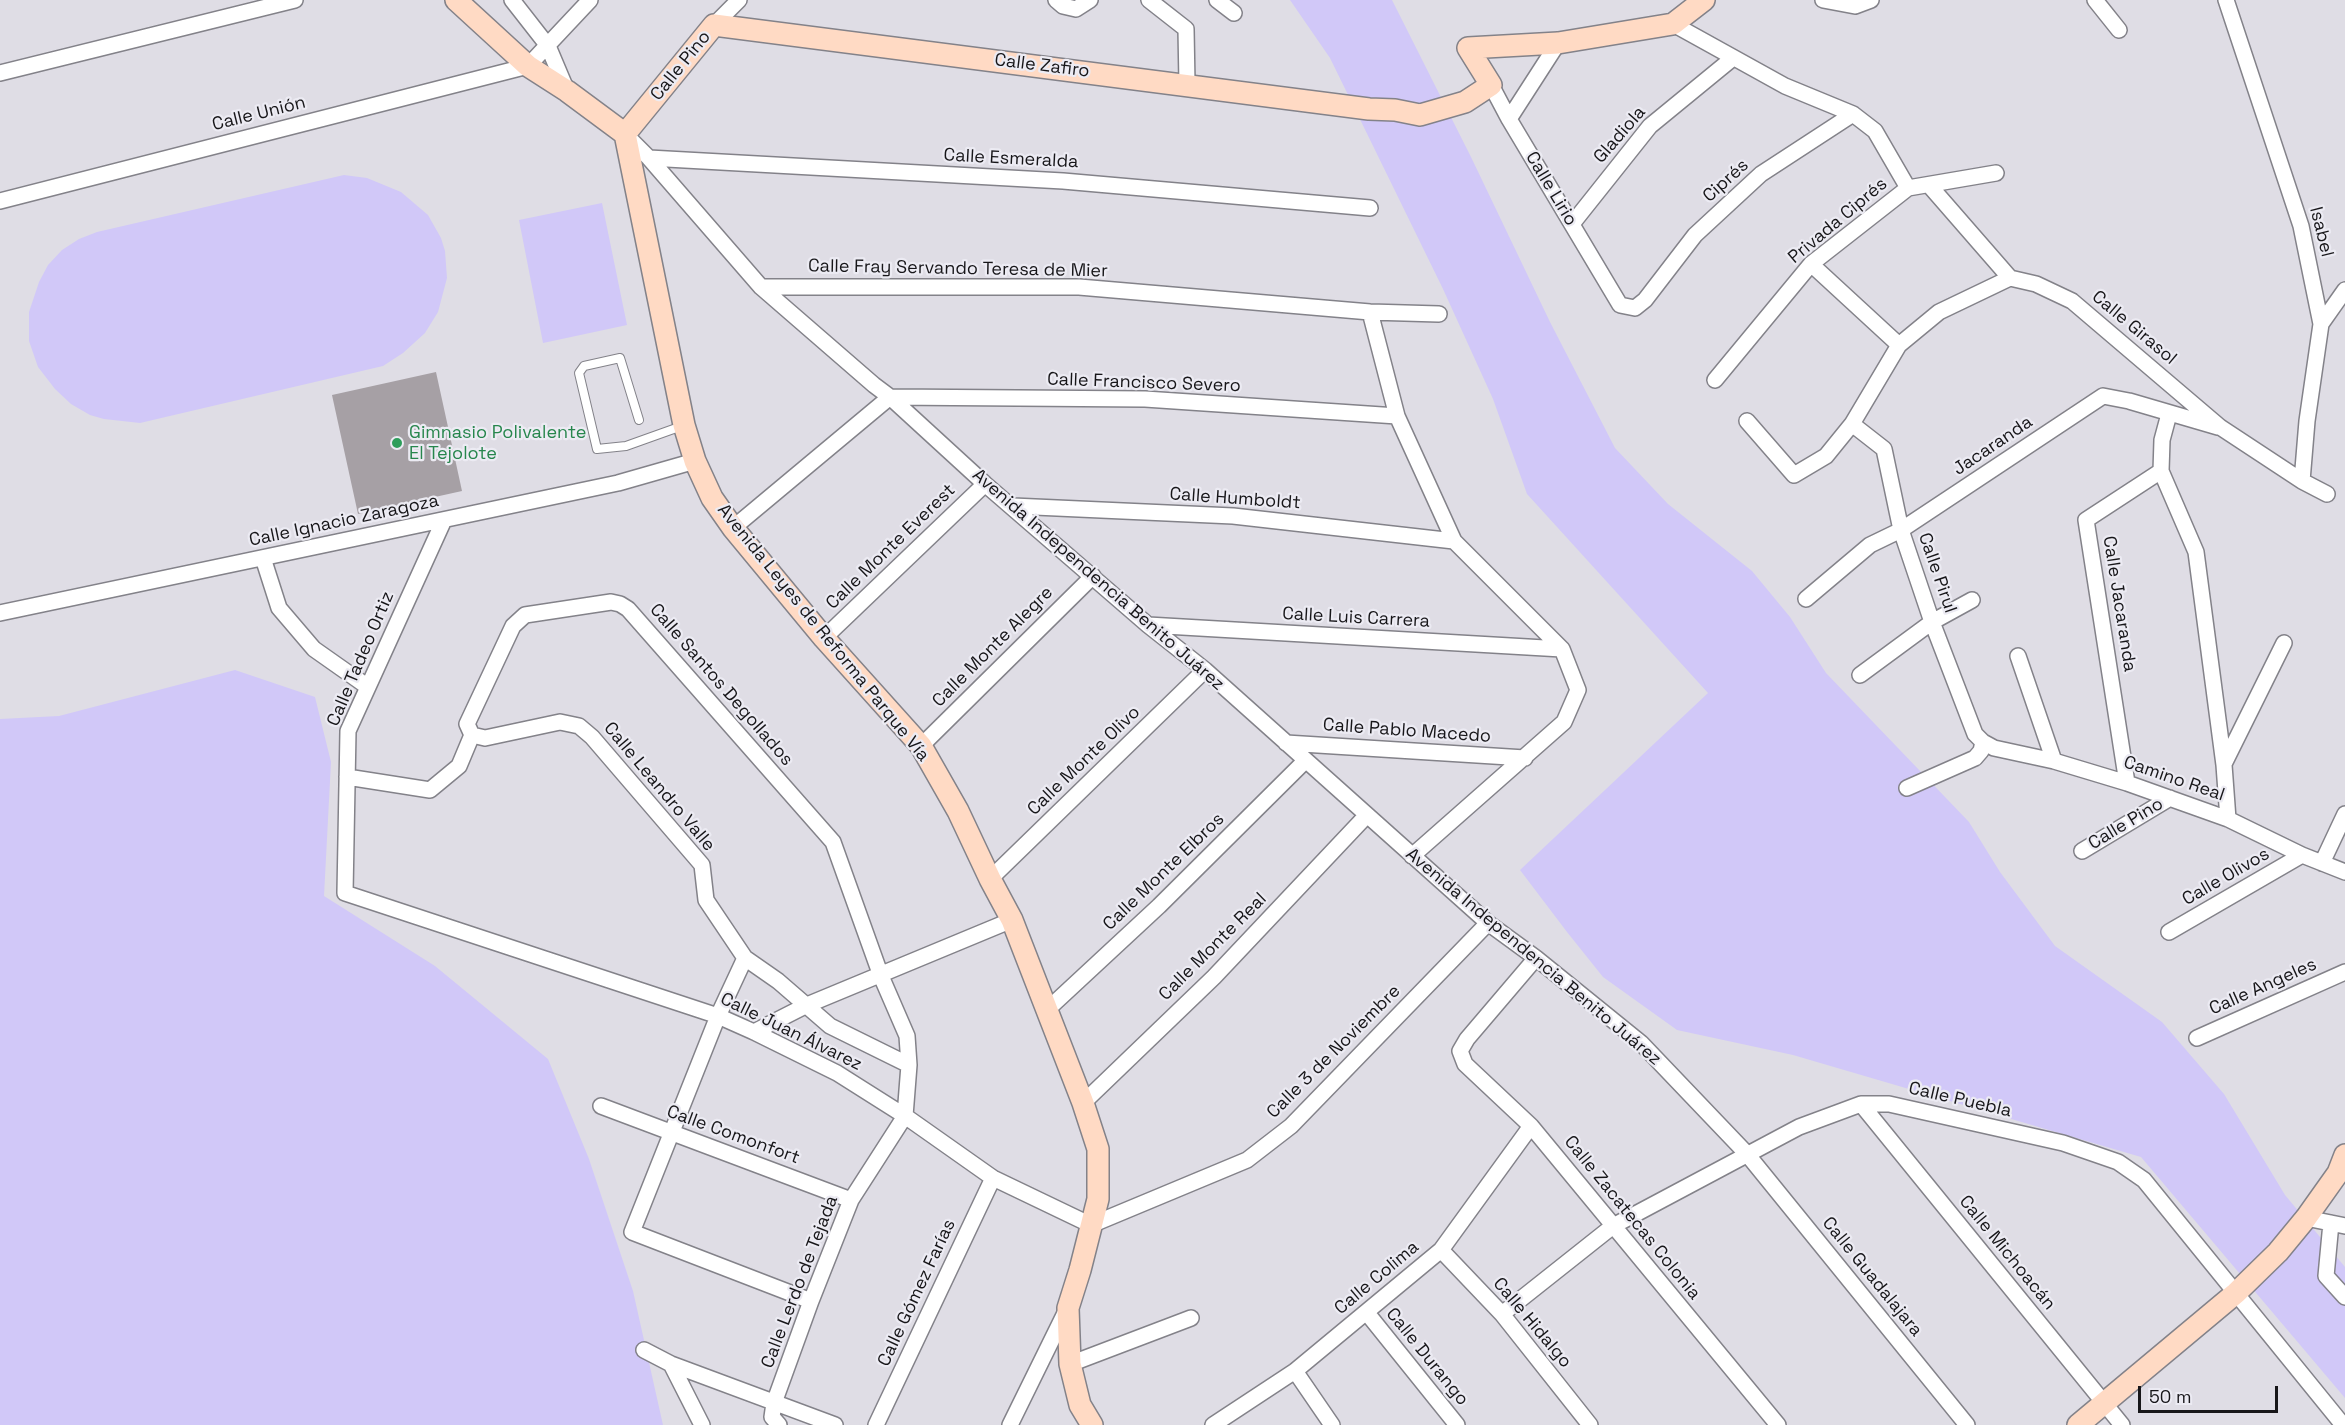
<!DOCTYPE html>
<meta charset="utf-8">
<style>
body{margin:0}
#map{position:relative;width:2345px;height:1425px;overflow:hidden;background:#dfdde5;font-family:"Space Grotesk",sans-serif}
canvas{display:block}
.scale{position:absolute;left:2138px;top:1386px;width:140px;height:27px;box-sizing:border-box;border:3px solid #171619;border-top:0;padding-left:8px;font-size:18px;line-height:21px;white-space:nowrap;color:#171619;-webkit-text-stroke:4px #ecebf3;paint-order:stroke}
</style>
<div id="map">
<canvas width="2345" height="1425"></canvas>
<div class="scale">50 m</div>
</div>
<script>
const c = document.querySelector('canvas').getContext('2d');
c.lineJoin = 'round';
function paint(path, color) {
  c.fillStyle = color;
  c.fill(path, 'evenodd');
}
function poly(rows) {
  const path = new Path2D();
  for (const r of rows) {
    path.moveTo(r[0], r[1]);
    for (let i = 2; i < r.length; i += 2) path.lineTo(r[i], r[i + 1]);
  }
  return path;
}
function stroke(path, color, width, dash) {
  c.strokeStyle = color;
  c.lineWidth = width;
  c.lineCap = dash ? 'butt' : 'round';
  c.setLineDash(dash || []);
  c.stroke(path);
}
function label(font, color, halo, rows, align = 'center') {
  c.font = font + ' "Space Grotesk",sans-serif';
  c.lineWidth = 4.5;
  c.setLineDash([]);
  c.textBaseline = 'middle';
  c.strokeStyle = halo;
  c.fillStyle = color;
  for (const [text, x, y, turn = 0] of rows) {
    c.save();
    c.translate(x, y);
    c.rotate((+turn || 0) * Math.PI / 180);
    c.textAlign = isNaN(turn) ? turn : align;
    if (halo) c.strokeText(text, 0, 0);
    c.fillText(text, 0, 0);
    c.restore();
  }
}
const green = poly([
 [1290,0,1392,0,1471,157,1550,322,1615,448,1668,504,1752,571,1790,617,1826,673,1969,822,2000,872,2055,946,2162,1022,2224,1094,2285,1195,2345,1267,2345,1398,2141,1157,1793,1055,1677,1030,1603,977,1567,932,1520,870,1708,693,1527,494,1493,399,1443,289,1330,58],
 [344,175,367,178,401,192,428,215,441,238,445,251,447,278,438,312,425,333,403,353,383,366,140,423,104,419,90,415,71,404,55,389,38,367,29,341,29,312,39,282,48,265,62,250,79,239,97,232],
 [602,203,627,325,543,343,519,220],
 [235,670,315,697,331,762,324,896,435,966,548,1059,589,1159,633,1291,663,1425,0,1425,0,719,59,716]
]);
const building = poly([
 [436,372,462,491,358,514,332,395]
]);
const lane = poly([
 [639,420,620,358,584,366,579,373,597,449,626,446,682,426]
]);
const street = poly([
 [512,0,548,46,567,91],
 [1056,0,1063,6,1076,9,1090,0],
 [1149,0,1186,29,1187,84],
 [1217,0,1234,13],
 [1823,0,1855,6,1871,0],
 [2095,0,2119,30],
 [2226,0,2301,226,2321,324,2307,421,2302,481],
 [1673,24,1785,86,1853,114,1875,131,1908,188],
 [714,25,739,0],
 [0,73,295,0],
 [1491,85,1509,119,1620,305,1635,308,1645,300,1695,235,1761,174,1853,114],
 [1509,119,1558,43],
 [625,134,649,158,761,287,874,385,890,397,985,484,1148,625,1205,670,1488,923,1536,958,1641,1043,1747,1154,1967,1425],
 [649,158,1063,181,1370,208],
 [1929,185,2010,278,2036,284,2072,301,2220,427,2302,481,2327,494],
 [0,201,528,66,590,0],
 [1572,224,1650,126,1733,58],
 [1811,264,1899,345],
 [761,287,1079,287,1370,312,1439,314],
 [1370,312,1397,416,1454,541,1562,649,1578,690,1564,722,1412,856],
 [2321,324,2345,290],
 [1715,380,1811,264,1908,188,1996,173],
 [2169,414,2162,440,2161,471,2196,552,2224,765,2228,819],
 [1747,421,1794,475,1826,456,1852,424,1899,345,1939,312,2010,278],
 [1852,424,1884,449,1901,530,1932,622,1975,734,1983,742,1994,748,2054,761,2127,783,2228,819,2302,855,2345,872],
 [1013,506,1233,516,1454,541],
 [444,520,348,731,345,893,718,1016,754,1032,837,1073,905,1116,993,1178,1091,1225,1247,1160,1291,1126,1488,923],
 [733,528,890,397,1145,399,1397,416],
 [263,558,279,608,314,649,368,687],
 [1806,599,1870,545,1901,530,2103,396,2129,401,2218,427],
 [0,613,618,483,695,461],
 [1148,625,1562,649],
 [824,638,985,484],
 [2018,656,2054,761],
 [1860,675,1932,622,1972,600],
 [472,735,485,738,560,722,579,726,592,737,702,865,706,900,745,958,778,981,830,1026,909,1065],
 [1286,743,1525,758],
 [921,746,1093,576],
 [2224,764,2284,643],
 [347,777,430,790,459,766,472,735,467,724,513,626,525,615,611,602,620,604,628,609,833,842,881,976,907,1036,909,1065,905,1116,851,1200,811,1301,774,1403,772,1417,779,1425],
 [2127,783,2086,520,2161,471],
 [1907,788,1975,758,1981,751,1983,742],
 [2082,851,2170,798],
 [2322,863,2345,814],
 [990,879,1205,670],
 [2169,932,2302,855],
 [745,958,718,1016,632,1232,811,1301],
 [1536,958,1467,1039,1460,1051,1465,1064,1531,1126,1778,1425],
 [1048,1009,1159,906,1305,761],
 [754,1032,807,1005,1012,920],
 [2197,1038,2345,972],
 [1083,1103,1214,977,1367,815],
 [1861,1104,2122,1425],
 [601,1106,851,1200],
 [2306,1218,2345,1226],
 [2331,1223,2326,1276,2345,1297],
 [1441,1250,1502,1314,1590,1425],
 [1367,1313,1457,1425],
 [1502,1314,1613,1226,1799,1127,1861,1104,1889,1104,2063,1143,2118,1162,2144,1180,2343,1425],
 [644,1350,671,1364,835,1425],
 [671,1364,702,1425],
 [1070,1364,1191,1318],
 [1295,1371,1332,1425],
 [876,1425,993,1178],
 [1010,1425,1067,1309],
 [1213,1425,1295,1371,1441,1250,1531,1126]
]);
const secondary = poly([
 [456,0,528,66,567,91,625,134],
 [625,134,684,425,695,461,712,498,733,528,824,638,921,746,958,811,990,879,1012,920,1083,1103,1098,1149,1098,1199,1080,1270,1068,1308,1070,1364,1080,1405,1092,1425],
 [625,134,714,25,1369,109,1395,110,1420,115,1465,102,1491,85,1468,48,1558,43,1673,24,1704,0],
 [2078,1425,2236,1293,2278,1252,2306,1218,2338,1173,2345,1155]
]);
const markers = [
 [397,443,6,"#2e9e5b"]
];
const streetNames = [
 ["Calle Pino",681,66,-51],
 ["Calle Zafiro",1042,66,7],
 ["Calle Unión",259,114,-14],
 ["Gladiola",1620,135,-49],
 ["Calle Esmeralda",1011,159,3],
 ["Ciprés",1726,181,-42],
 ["Calle Lirio",1551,189,59],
 ["Privada Ciprés",1838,221,-40],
 ["Isabel",2321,232,76],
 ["Calle Fray Servando Teresa de Mier",958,269,1],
 ["Calle Girasol",2134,328,40],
 ["Calle Francisco Severo",1144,383,2],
 ["Jacaranda",1993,446,-34],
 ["Calle Humboldt",1235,499,4],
 ["Calle Ignacio Zaragoza",344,521,-12],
 ["Calle Monte Everest",891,547,-44],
 ["Calle Pirul",1937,573,71],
 ["Avenida Independencia Benito Juárez",1098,580,41],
 ["Calle Jacaranda",2119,604,81],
 ["Calle Luis Carrera",1356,618,3],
 ["Avenida Leyes de Reforma Parque Vía",823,633,51],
 ["Calle Monte Alegre",993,647,-45],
 ["Calle Tadeo Ortiz",361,659,-67],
 ["Calle Santos Degollados",721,685,49],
 ["Calle Pablo Macedo",1407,731,4],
 ["Calle Monte Olivo",1084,761,-44],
 ["Camino Real",2174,779,19],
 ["Calle Leandro Valle",659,787,50],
 ["Calle Pino",2126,824,-31],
 ["Calle Monte Elbros",1164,872,-44],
 ["Calle Olivos",2226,877,-30],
 ["Calle Monte Real",1213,947,-45],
 ["Avenida Independencia Benito Juárez",1533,957,40],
 ["Calle Angeles",2263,987,-24],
 ["Calle Juan Álvarez",791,1032,26],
 ["Calle 3 de Noviembre",1334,1052,-45],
 ["Calle Puebla",1960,1100,13],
 ["Calle Comonfort",733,1135,20],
 ["Calle Zacatecas Colonia",1632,1218,51],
 ["Calle Michoacán",2007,1253,51],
 ["Calle Guadalajara",1872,1277,51],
 ["Calle Colima",1377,1278,-40],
 ["Calle Lerdo de Tejada",800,1282,-69],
 ["Calle Gómez Farías",917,1293,-65],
 ["Calle Hidalgo",1532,1323,50],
 ["Calle Durango",1427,1357,51]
];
const leisureNames = [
 ["Gimnasio Polivalente",409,433],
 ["El Tejolote",409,454]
];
paint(green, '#d1c8f8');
paint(building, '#a6a0a5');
stroke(lane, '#838289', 10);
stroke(street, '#838289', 18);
stroke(secondary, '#838289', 24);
stroke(lane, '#fff', 8);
stroke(street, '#fff', 15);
stroke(secondary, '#ffdac4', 21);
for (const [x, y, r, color] of markers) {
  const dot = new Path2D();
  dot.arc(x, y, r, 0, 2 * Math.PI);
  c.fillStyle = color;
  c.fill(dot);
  stroke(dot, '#ecebf3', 2);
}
label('18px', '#171619', '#ecebf3', streetNames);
label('18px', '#27864d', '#ecebf3', leisureNames, 'left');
</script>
